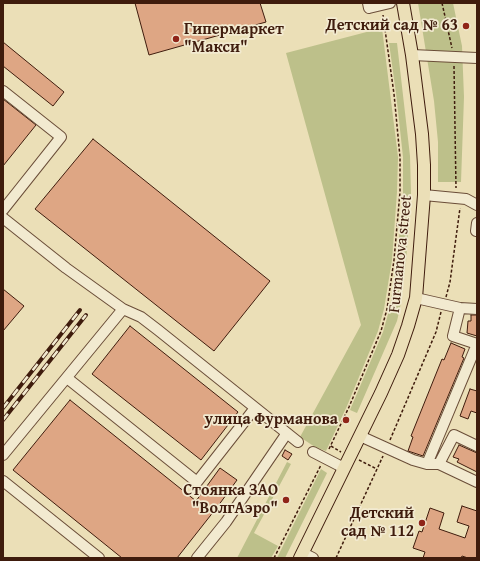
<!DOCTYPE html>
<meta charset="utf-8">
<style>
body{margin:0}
#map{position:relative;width:480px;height:561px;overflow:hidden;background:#ebdfb7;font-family:"Gentium Book Plus",serif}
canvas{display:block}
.frame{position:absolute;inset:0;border:4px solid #3f1c0d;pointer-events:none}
</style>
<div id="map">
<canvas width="480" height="561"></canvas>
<div class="frame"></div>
</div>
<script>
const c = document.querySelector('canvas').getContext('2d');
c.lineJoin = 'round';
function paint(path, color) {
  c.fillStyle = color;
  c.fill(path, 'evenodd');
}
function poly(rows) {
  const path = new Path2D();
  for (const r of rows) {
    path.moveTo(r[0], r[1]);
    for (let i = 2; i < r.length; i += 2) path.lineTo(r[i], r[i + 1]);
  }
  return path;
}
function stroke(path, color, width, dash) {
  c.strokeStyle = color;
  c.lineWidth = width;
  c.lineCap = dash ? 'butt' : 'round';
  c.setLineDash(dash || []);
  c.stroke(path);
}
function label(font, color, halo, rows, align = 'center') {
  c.font = font + ' "Gentium Book Plus",serif';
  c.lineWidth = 3.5;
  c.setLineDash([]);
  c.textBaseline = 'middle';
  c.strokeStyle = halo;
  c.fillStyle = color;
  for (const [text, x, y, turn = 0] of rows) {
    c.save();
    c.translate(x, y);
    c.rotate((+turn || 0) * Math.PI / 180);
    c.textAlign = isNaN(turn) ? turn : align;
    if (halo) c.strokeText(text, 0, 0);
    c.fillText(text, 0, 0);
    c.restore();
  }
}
const green = poly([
 [418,3,453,3,462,46,464,97,461,182,438,182,438,142,434,101],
 [382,28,398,157,397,192,392,260,384,309,378,331,347,406,326,451,315,447,300,437,361,325,286,53],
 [389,43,397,43,410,156,411,193,406,262,400,308,397,321,357,413,350,410,383,332,390,307,397,260,403,193,403,157,396,93],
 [287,462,291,464,254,533,278,546,271,558,237,558],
 [321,469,327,473,326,475,285,558,277,558]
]);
const building = poly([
 [135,3,260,3,266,22,149,55,135,3],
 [3,42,64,92,53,106,3,66,3,42],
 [3,99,36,125,3,166,3,99],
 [93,139,270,281,214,351,35,209,93,139],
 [3,289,24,306,3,331,3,289],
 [471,315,477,315,477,336,467,333,468,321,471,321,471,315],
 [130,326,238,412,201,460,92,374,130,326],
 [451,343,465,349,462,357,464,358,423,456,408,451,413,437,411,436,442,359,444,360,451,343],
 [470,389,477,391,477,413,471,411,468,419,460,416,470,389],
 [70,400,196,501,220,468,237,480,218,506,177,558,122,558,13,470,70,400],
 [459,445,477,453,477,472,457,462,459,459,453,457,459,445],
 [285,450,292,454,288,460,282,456,285,450],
 [462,506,477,511,477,558,468,558,462,556,461,558,423,558,425,552,413,548,419,531,422,532,430,508,444,513,439,529,465,538,469,526,457,522,462,506]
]);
const path = poly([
 [442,3,452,48],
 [454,66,456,188],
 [446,297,450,282,460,208],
 [390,440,436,332,441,312],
 [331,446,341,452],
 [329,449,349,407,381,331,387,309,394,260,400,192,400,157,394,94,383,15],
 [359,460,377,469],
 [274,558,321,465],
 [336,558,383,456]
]);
const minor = poly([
 [368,3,369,8,390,3],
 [412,55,477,58],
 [3,91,61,137,3,210],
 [424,195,466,199,477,205],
 [3,218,66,268,123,309,141,317,158,330,298,442],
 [476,231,477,223],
 [416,298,460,308,477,309],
 [460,308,453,336,477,344],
 [67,378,197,482,255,408],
 [360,436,413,460,427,464,439,464,477,482],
 [313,452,344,468],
 [3,455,123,309],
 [427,464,477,344],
 [439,464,454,435,477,446],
 [3,481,99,558],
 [303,553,313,558],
 [197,558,226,522,287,433]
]);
const major = poly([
 [300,558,381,393,398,355,408,326,416,298,424,195,424,165,422,134,412,55,403,3]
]);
const rail = poly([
 [3,408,80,310],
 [3,420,86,315]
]);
const markers = [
 [466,26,4,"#8f2418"],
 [176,39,4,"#8f2418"],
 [346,420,4,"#8f2418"],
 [286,500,4,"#8f2418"],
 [422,523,4,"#8f2418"]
];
const poiNames = [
 ["Детский сад № 63",458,26],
 ["Гипермаркет",184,30,"left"],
 ["\"Макси\"",184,48,"left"],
 ["улица Фурманова",338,420],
 ["Стоянка ЗАО",278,491],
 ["\"ВолгАэро\"",278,509],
 ["Детский",414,514],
 ["сад № 112",414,532]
];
const streetNames = [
 ["Furmanova street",401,254,-84]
];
paint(green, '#bdc08a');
paint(building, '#dea684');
stroke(building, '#3f1c0d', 1);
stroke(minor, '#6a4d38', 12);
stroke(major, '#3f1c0d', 14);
stroke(path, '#3f1c0d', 1.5, [3, 2]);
stroke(minor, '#f2ead0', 10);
stroke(major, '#ebdfb7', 12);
stroke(rail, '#3f1c0d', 4);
stroke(rail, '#f2ead0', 2.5, [8]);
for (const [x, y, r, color] of markers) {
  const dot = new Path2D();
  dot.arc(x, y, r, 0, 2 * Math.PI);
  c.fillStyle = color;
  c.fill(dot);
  stroke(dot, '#f2ead0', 1.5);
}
label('bold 16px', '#3f1c0d', '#f2ead0', poiNames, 'right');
label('16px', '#3f1c0d', '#f2ead0', streetNames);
</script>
